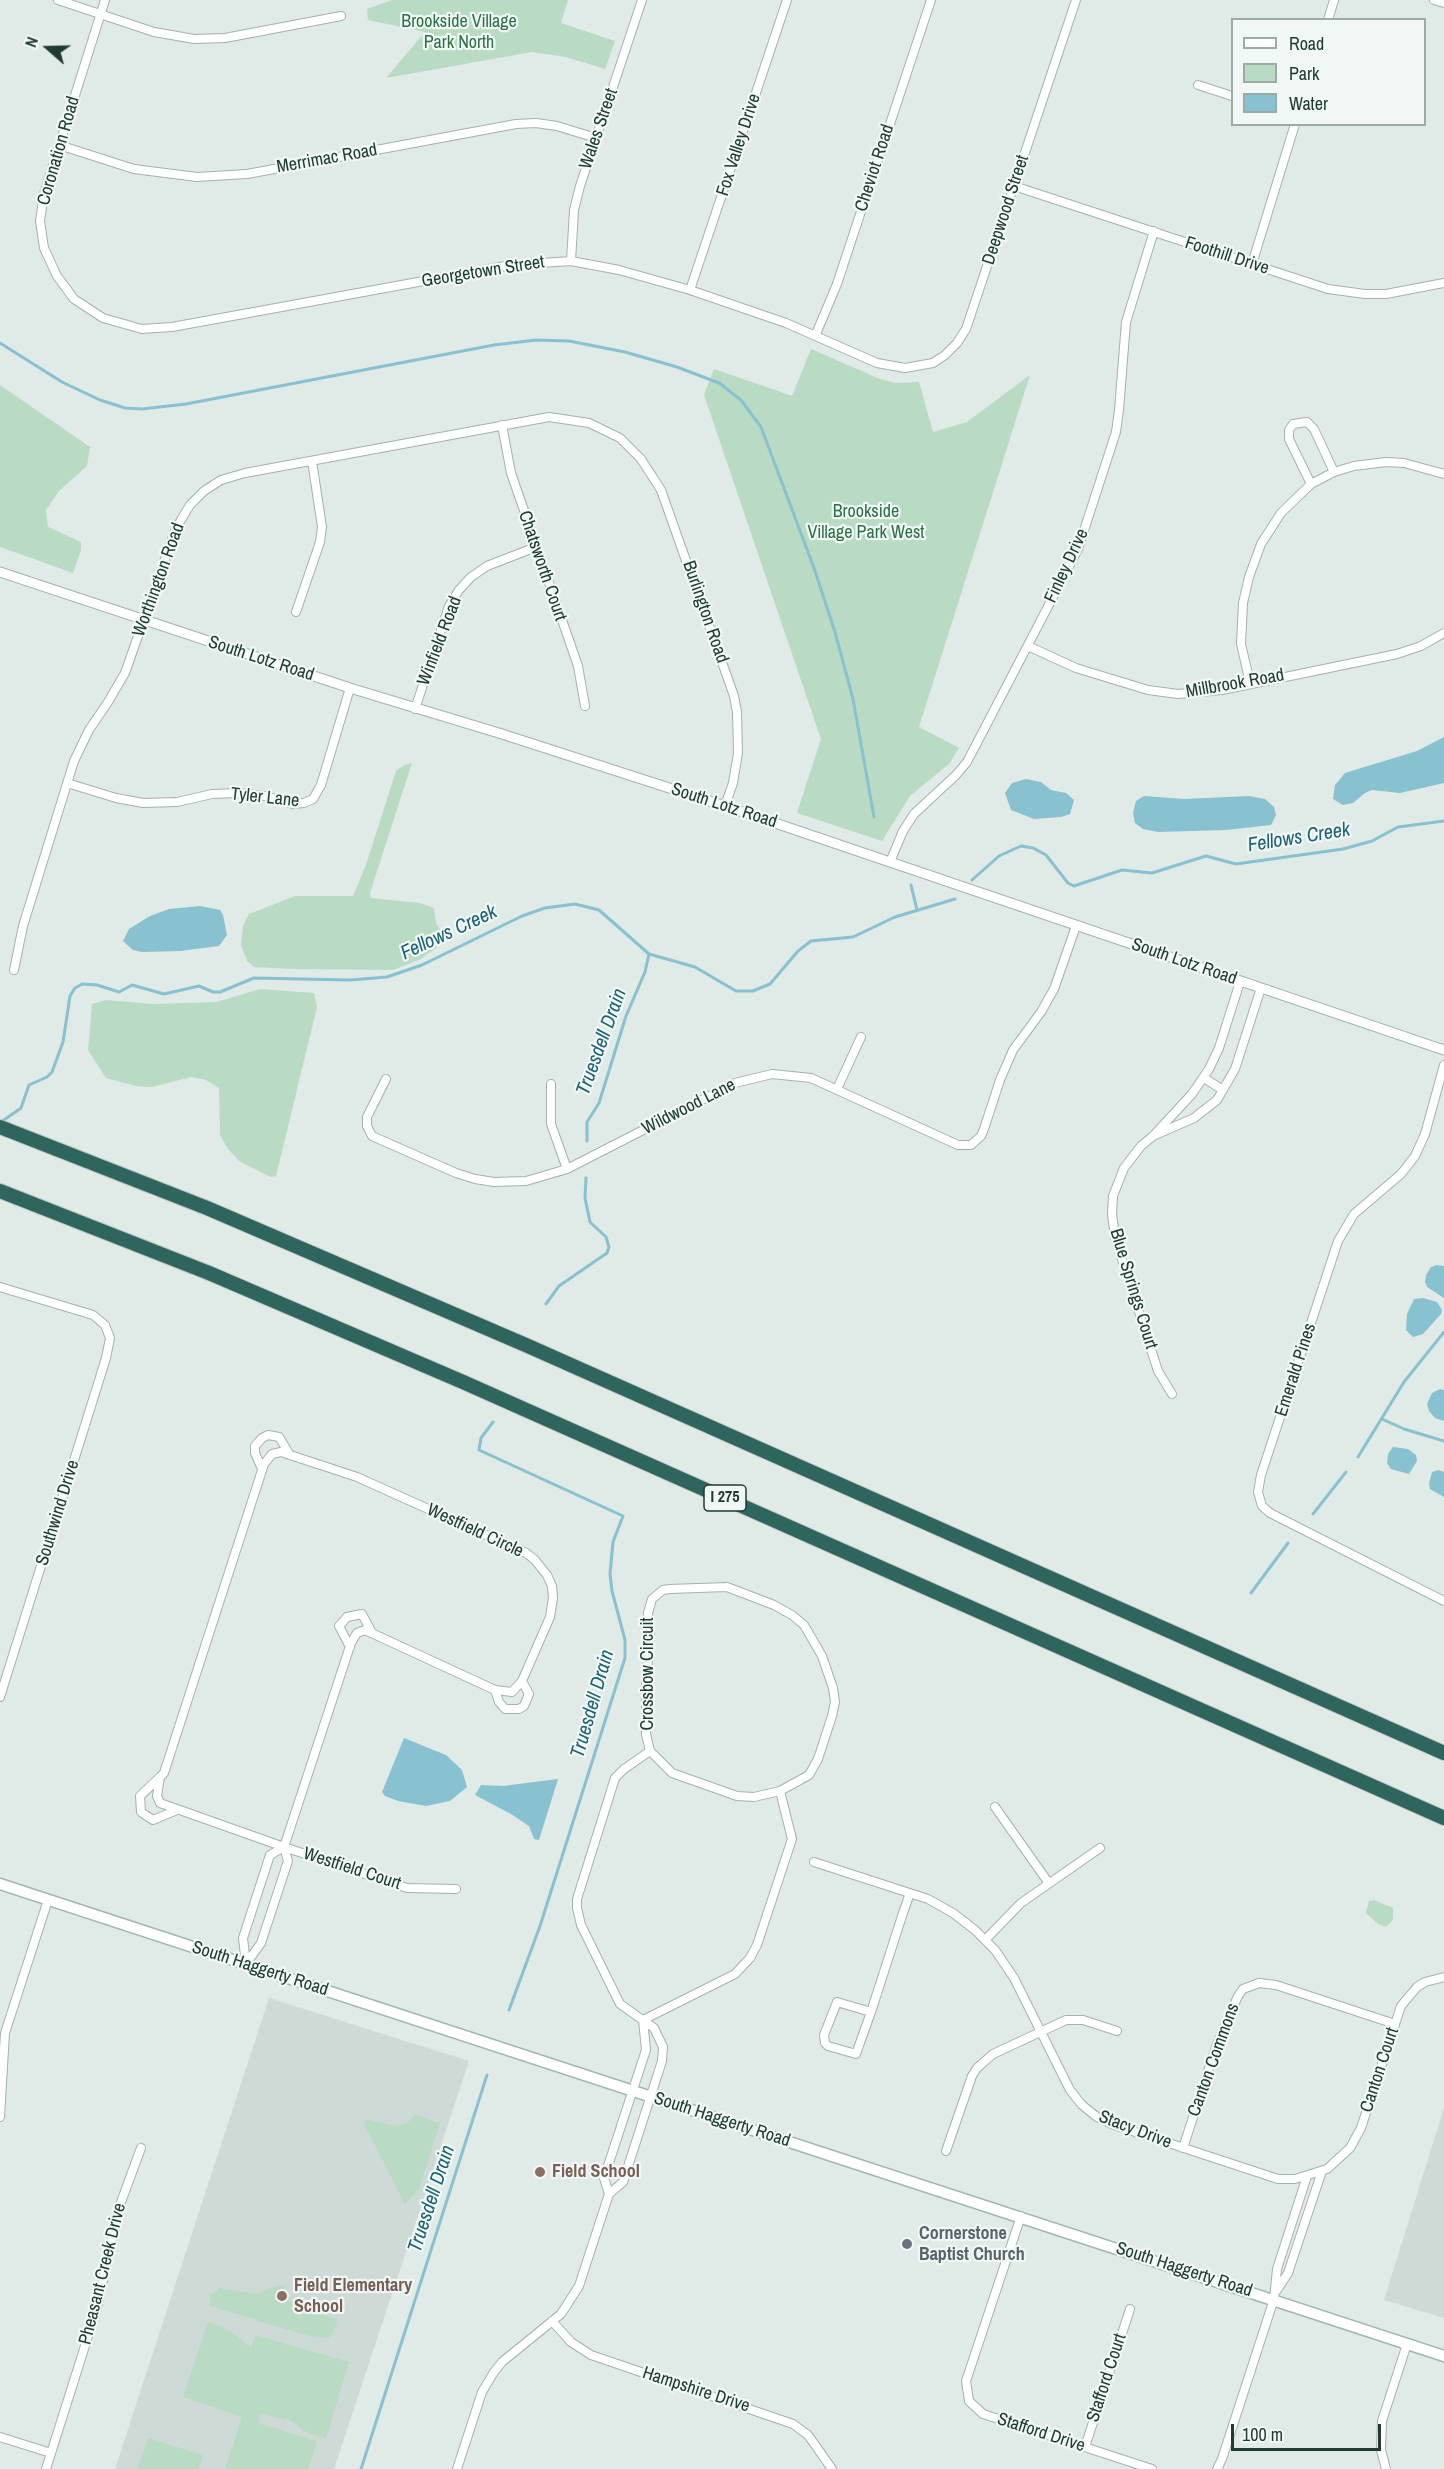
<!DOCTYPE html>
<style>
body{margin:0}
#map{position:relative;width:1444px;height:2469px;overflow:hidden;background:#e0eae6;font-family:"Archivo Narrow",sans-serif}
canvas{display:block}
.legend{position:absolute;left:1231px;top:18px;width:195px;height:108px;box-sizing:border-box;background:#f0f7f4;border:2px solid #9daba7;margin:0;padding:8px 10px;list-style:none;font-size:18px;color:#213a34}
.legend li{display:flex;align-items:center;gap:12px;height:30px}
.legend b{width:30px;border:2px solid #9daba7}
.north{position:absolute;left:18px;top:18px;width:60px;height:60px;-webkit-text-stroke:4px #f0f7f4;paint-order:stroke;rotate:290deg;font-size:16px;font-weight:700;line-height:24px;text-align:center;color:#213a34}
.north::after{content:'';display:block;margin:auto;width:21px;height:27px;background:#213a34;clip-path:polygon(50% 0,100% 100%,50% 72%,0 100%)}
.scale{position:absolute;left:1231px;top:2424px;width:150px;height:27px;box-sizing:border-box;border:3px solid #213a34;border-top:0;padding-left:8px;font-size:18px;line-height:21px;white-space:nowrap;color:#213a34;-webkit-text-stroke:4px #f0f7f4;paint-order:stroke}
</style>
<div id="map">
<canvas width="1444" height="2469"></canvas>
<ul class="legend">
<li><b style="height:8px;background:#fff"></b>Road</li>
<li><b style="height:16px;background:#b9dbc3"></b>Park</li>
<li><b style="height:16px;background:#88c1cf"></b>Water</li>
</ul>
<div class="north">N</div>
<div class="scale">100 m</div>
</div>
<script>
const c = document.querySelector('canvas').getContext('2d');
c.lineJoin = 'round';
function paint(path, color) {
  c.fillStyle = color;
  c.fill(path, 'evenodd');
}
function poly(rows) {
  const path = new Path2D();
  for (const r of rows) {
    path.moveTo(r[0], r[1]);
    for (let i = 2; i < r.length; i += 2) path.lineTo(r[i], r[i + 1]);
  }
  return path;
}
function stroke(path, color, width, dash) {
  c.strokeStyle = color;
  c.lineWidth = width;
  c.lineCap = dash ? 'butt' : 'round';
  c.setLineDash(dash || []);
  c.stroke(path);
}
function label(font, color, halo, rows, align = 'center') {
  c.font = font + ' "Archivo Narrow",sans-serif';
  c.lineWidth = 4.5;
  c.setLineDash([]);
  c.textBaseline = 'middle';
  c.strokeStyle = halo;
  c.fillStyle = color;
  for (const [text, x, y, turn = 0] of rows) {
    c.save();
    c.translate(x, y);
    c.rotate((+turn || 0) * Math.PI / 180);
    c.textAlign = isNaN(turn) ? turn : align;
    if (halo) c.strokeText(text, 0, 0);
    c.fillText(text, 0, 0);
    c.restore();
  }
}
const built = poly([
 [269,1998,469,2061,334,2469,115,2469],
 [1444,2108,1444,2318,1384,2300]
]);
const green = poly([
 [392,0,568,0,561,23,615,41,605,69,566,57,532,52,386,78,425,32,368,20,367,9],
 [811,349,880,379,896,383,919,382,933,432,967,422,1030,375,919,727,959,748,949,764,910,796,882,841,797,813,821,739,704,395,714,369,792,396],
 [0,385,90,447,87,466,59,491,46,510,48,527,81,542,81,550,73,573,0,547],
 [412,763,370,893,371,898,420,903,434,908,436,923,441,931,436,948,421,959,393,970,292,969,254,967,247,961,241,945,243,926,249,914,295,896,353,896,366,865,396,771,404,765],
 [260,989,314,993,317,1007,276,1176,271,1177,239,1161,228,1149,220,1135,219,1088,206,1080,191,1077,152,1087,136,1086,106,1078,88,1050,92,1004,106,1000,153,1004,217,1002],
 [1374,1900,1393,1908,1393,1920,1386,1927,1378,1924,1366,1913,1369,1901],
 [416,2115,440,2123,419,2189,405,2204,364,2124,366,2120,370,2120,394,2126,407,2123],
 [283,2285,293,2307,337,2319,336,2326,329,2338,309,2336,210,2306,210,2296,220,2288,258,2294,269,2288],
 [208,2322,228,2329,251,2348,255,2335,349,2362,326,2438,306,2432,287,2418,285,2420,261,2413,258,2423,317,2441,308,2469,225,2469,242,2417,183,2397],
 [148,2438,203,2455,198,2469,138,2469]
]);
const water = poly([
 [1444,737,1444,783,1400,793,1372,790,1365,793,1353,803,1343,805,1333,799,1335,785,1345,773,1417,751],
 [1026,779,1041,782,1051,790,1066,793,1074,800,1070,814,1061,817,1034,819,1011,810,1005,793,1012,783],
 [1144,796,1184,799,1249,796,1265,799,1274,807,1276,815,1271,825,1226,830,1158,832,1143,829,1135,823,1133,813,1136,801],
 [200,906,220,910,223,915,227,935,219,946,180,951,142,952,133,950,123,941,129,929,150,916,169,909],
 [1437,1265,1444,1266,1444,1298,1427,1287,1425,1282,1426,1275,1431,1267],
 [1423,1298,1437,1302,1442,1310,1441,1314,1423,1334,1413,1337,1406,1330,1407,1314,1414,1299],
 [1440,1389,1444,1390,1444,1421,1435,1418,1429,1411,1427,1404,1432,1393],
 [1393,1447,1408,1449,1416,1455,1417,1461,1409,1474,1391,1469,1387,1463,1388,1454],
 [1438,1470,1444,1472,1444,1497,1430,1489,1429,1483,1432,1472],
 [404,1738,446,1755,462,1770,467,1787,450,1801,426,1806,398,1801,385,1796,382,1792],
 [558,1779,539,1840,534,1839,529,1826,511,1814,475,1795,481,1785,503,1786]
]);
const stream = poly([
 [0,343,62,382,100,400,125,408,142,409,186,404,494,345,536,340,569,341,625,352,677,367,719,383,741,400,761,427,814,568,835,632,853,699,874,817],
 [972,880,999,856,1021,846,1033,848,1046,855,1068,883,1074,886,1122,870,1152,873,1206,856,1236,864,1343,849,1372,841,1398,827,1444,821],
 [911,885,917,910],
 [1,1122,21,1108,29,1085,47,1077,52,1072,63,1042,70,996,75,988,82,984,97,985,119,992,132,985,164,994,199,986,213,992,220,992,254,978,350,980,387,977,422,965,522,916,545,908,575,904,599,910,649,954,695,967,736,991,753,991,770,984,798,951,811,941,853,937,895,917,955,899],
 [587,1141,587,1122,599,1103,626,1016,645,972,649,954],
 [546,1304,559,1286,607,1253,609,1247,606,1237,590,1222,585,1198,586,1178],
 [1382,1419,1404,1429,1444,1441],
 [493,1422,481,1438,479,1450,623,1516,613,1542,610,1574,612,1591,625,1640,625,1658,540,1926,509,2010],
 [1358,1457,1404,1382,1444,1332],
 [1313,1514,1346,1472],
 [1251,1593,1288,1543],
 [361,2469,487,2075]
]);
const minor = poly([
 [58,0,154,32,194,39,225,38,341,16],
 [105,0,44,194,40,221,44,248,57,276,74,299,103,318,142,329,172,327,511,265,571,261,619,270,690,290,786,323,877,363,905,368,933,363,945,355,957,343,966,329,1076,0],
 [1434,0,1444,3],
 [1328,20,1334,0],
 [1198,85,1232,96],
 [59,145,134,169,197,177,247,174,516,124,536,123,557,126,596,138],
 [1014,186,1328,289,1365,294,1386,294,1444,283],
 [571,261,574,210,580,186,642,0],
 [1252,264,1295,124],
 [690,290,787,0],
 [816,334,837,284,931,0],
 [502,425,511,473,578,666,585,706],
 [1311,484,1289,439,1289,430,1293,424,1307,422,1314,429,1334,472],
 [296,612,320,542,322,527,312,461],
 [1028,646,1076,668,1148,690,1178,694,1222,690,1397,654,1421,646,1444,633],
 [1250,683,1241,644,1243,603,1249,577,1261,544,1281,513,1311,484,1334,472,1354,466,1386,462,1404,463,1444,474],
 [415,709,449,606,459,590,471,577,487,566,536,547],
 [67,783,116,798,143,803,177,802,212,794,238,793,265,796,293,804,304,803,313,799,321,785,350,688],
 [890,862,903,831,914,814,956,775,967,762,1078,549,1116,432,1119,410,1126,322,1154,231],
 [14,970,23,926,74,761,89,730,108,702,125,673,176,528,190,505,204,491,221,480,245,473,549,417,589,423,620,438,641,459,661,490,734,696,737,712,738,753,733,783,725,806],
 [1444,1065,1425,1134,1415,1156,1401,1174,1354,1214,1338,1241,1261,1475,1258,1492,1262,1506,1270,1513,1444,1601],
 [1204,1078,1223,1090],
 [386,1079,367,1117,367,1126,372,1136,456,1173,475,1179,494,1182,526,1181,567,1169,735,1083,772,1074,811,1078,958,1145,971,1145,981,1136,984,1129,1000,1080,1013,1050,1041,1012,1054,989,1076,926],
 [551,1084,551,1124,567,1169],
 [837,1089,861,1037],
 [1154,1135,1192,1094,1209,1069,1219,1048,1240,982],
 [0,1287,93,1315,105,1325,110,1338,106,1358,0,1697],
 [1172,1394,1158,1371,1115,1237,1112,1214,1113,1196,1124,1168,1141,1146,1153,1136,1194,1118,1217,1100,1235,1069,1261,988],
 [281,1452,357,1477,526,1553,534,1559,547,1575,552,1586,553,1598,550,1617,522,1681,512,1692,495,1690,365,1630,357,1633,351,1643,284,1847,160,1803,157,1796,160,1777,164,1773,264,1464,272,1454,281,1452],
 [262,1469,255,1453,255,1446,262,1438,268,1435,279,1437,290,1455],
 [727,1587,774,1605,792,1615,804,1625,822,1656,833,1688,835,1702,832,1716,818,1759,809,1775,780,1791,754,1797,737,1796,672,1773,650,1751,646,1734,646,1682,650,1635,648,1613,652,1599,663,1590,670,1589,727,1587],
 [350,1647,339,1626,347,1617,362,1614,372,1633],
 [495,1690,499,1702,505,1709,519,1709,524,1706,529,1694,522,1681],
 [160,1777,140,1796,141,1812,153,1820,177,1810],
 [995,1807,1048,1882],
 [284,1847,407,1888,456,1889],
 [814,1862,928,1899,953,1913,975,1930,995,1950,1014,1978,1070,2090,1082,2105,1097,2117,1114,2125,1278,2179,1295,2179,1327,2169,1350,2148,1361,2128,1401,2006,1417,1987,1425,1982,1444,1977],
 [985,1940,1021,1903,1100,1848],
 [246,1964,243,1938,270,1855,284,1847],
 [246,1964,261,1943,288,1861,284,1847],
 [871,2012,837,2002,824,2035,825,2043,828,2046,856,2054,871,2012,903,1913,910,1893],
 [643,2020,735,1974,750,1958,757,1945,792,1839,780,1791],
 [0,2117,5,2033,48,1900],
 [1183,2148,1217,2044,1238,1996,1243,1989,1259,1983,1276,1985,1395,2024],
 [946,2151,972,2076,977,2068,993,2054,1066,2020,1083,2020,1117,2031],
 [609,2194,604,2178,646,2050,643,2020],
 [1021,2216,966,2381,969,2401,983,2414,1152,2469],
 [1277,2290,1288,2273,1322,2171],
 [552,2321,571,2342,591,2355,793,2424,808,2435,832,2469],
 [0,2437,51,2453],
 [1085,2447,1130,2309],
 [46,2469,97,2308,117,2213,141,2148],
 [457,2469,482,2392,494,2372,502,2362,561,2314,579,2286,609,2194,623,2182,662,2061,663,2047,654,2028,620,2004,581,1925,577,1908,577,1899,615,1778,624,1769,650,1751],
 [1217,2469,1222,2459,1274,2299,1277,2269,1307,2176],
 [1386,2469,1381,2450,1382,2421,1407,2344]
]);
const tertiary = poly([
 [0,572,350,688,502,734,725,806,1444,1050]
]);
const secondary = poly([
 [0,1884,1444,2356]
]);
const motorway = poly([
 [0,1127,207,1208,528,1346,1444,1753],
 [0,1191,209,1273,463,1382,1444,1818]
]);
const markers = [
 [540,2172,6,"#8d6e63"],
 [907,2244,6,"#6b7280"],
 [282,2296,6,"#8d6e63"]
];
const shields = [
 [725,1498,42]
];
const shieldNames = [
 ["I 275",725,1498]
];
const parkNames = [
 ["Brookside Village",459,22],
 ["Park North",459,43],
 ["Brookside",866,512],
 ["Village Park West",866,533]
];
const streetNames = [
 ["Wales Street",599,129,-71],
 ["Fox Valley Drive",739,145,-72],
 ["Coronation Road",59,151,-74],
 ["Merrimac Road",327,159,-10],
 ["Cheviot Road",875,168,-72],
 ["Deepwood Street",1006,210,-72],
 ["Foothill Drive",1227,256,18],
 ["Georgetown Street",483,272,-9],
 ["Chatsworth Court",542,566,71],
 ["Finley Drive",1067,566,-65],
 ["Worthington Road",159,580,-70],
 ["Burlington Road",705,612,71],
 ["Winfield Road",440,641,-69],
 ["South Lotz Road",261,659,18],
 ["Millbrook Road",1235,684,-10],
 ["Tyler Lane",265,798,6],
 ["South Lotz Road",724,806,18],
 ["South Lotz Road",1184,962,19],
 ["Wildwood Lane",689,1107,-27],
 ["Blue Springs Court",1133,1289,73],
 ["Emerald Pines",1296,1370,-72],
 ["Southwind Drive",58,1513,-73],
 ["Westfield Circle",475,1531,25],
 ["Crossbow Circuit",648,1674,-90],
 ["Westfield Court",352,1869,18],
 ["South Haggerty Road",260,1969,18],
 ["Canton Commons",1214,2060,-70],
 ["Canton Court",1380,2070,-72],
 ["South Haggerty Road",722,2120,18],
 ["Stacy Drive",1135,2130,21],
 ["South Haggerty Road",1184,2270,18],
 ["Pheasant Creek Drive",103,2274,-76],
 ["Stafford Court",1107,2378,-72],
 ["Hampshire Drive",696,2390,18],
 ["Stafford Drive",1041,2433,18]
];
const educationNames = [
 ["Field School",552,2172],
 ["Field Elementary",294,2286],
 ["School",294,2307]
];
const worshipNames = [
 ["Cornerstone",919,2234],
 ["Baptist Church",919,2255]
];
const waterNames = [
 ["Fellows Creek",1299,838,-9],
 ["Fellows Creek",449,933,-25],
 ["Truesdell Drain",602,1042,-70],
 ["Truesdell Drain",593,1704,-74],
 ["Truesdell Drain",432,2199,-72]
];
paint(built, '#cedad5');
paint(green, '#b9dbc3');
paint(water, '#88c1cf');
stroke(stream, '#88c1cf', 3);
stroke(minor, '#a3b2ad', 10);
stroke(tertiary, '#a3b2ad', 11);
stroke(secondary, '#9fb6ae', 13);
stroke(motorway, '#bcc4c2', 16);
stroke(minor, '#fff', 8);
stroke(tertiary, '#fff', 9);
stroke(secondary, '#fff', 10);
stroke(motorway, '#2e655c', 14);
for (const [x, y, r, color] of markers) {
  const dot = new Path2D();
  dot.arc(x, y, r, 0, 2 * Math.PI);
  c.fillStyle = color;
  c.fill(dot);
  stroke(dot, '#f0f7f4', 2);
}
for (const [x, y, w] of shields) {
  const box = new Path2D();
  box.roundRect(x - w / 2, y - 13, w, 26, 4.5);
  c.fillStyle = '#f0f7f4';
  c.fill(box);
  stroke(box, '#213a34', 1.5);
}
label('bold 16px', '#213a34', null, shieldNames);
label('18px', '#2c7049', '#f0f7f4', parkNames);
label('18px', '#213a34', '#f0f7f4', streetNames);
label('bold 18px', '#785e54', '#f0f7f4', educationNames, 'left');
label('bold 18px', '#5b616d', '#f0f7f4', worshipNames, 'left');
label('italic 20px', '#1d6374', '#f0f7f4', waterNames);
</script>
